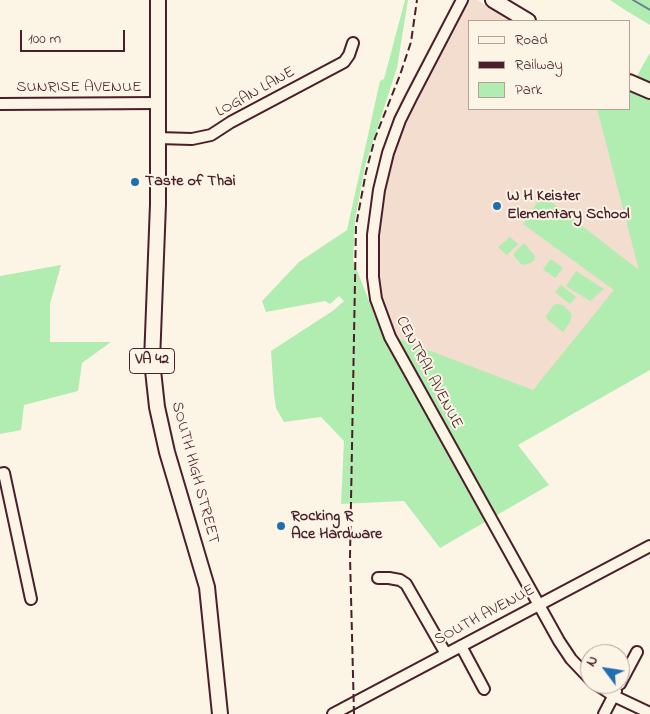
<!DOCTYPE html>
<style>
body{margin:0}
#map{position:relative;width:650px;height:714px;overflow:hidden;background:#fcf5e5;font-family:"Indie Flower",sans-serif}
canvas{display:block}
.legend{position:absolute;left:468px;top:20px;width:162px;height:90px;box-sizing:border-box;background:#fcf5e5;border:1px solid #b59f9b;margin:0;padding:6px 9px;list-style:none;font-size:15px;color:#4a1f2b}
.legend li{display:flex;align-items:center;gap:10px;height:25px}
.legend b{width:25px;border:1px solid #b59f9b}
.north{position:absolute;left:580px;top:644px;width:50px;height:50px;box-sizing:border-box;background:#fcf5e5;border:1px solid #b59f9b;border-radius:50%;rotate:301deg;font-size:14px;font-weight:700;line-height:20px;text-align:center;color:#4a1f2b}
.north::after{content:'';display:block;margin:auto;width:18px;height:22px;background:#1f6fb2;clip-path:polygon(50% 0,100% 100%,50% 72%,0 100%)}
.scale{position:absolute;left:20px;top:30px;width:105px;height:22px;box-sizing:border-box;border:2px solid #4a1f2b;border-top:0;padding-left:6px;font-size:15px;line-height:18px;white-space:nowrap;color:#4a1f2b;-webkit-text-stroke:4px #fcf5e5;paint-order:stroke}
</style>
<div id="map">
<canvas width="650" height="714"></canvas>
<ul class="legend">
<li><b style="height:6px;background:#fcf5e5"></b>Road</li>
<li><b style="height:6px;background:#4a1f2b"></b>Railway</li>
<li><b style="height:14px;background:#b1ecb1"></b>Park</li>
</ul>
<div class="north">N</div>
<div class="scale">100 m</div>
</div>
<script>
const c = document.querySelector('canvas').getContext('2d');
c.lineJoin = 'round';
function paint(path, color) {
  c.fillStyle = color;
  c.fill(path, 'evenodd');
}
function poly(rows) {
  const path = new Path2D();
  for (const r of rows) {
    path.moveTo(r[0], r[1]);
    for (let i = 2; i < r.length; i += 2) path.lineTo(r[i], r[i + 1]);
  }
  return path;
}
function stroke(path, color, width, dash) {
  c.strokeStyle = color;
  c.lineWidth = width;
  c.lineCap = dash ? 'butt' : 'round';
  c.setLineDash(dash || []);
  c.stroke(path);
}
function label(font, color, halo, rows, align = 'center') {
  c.font = font + ' "Indie Flower",sans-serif';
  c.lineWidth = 4;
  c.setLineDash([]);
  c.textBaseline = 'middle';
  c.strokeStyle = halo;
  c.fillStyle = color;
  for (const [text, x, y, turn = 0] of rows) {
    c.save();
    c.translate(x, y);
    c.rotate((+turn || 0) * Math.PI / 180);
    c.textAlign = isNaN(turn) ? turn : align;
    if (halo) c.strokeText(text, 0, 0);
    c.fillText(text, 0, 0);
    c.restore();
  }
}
const built = poly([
 [454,0,477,0,511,21,469,21,469,109,597,109,640,270,532,391,381,332,367,289,368,232,379,162,399,104]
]);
const green = poly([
 [405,0,408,0,397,68,365,166,355,220,353,260,381,332,474,491,394,337,533,390,614,290,523,224,542,195,639,270,597,109,629,109,629,88,650,99,650,370,518,445,549,485,440,548,404,501,341,504,344,441,321,417,284,422,276,408,274,395,271,351,334,310,344,301,339,296,330,304,325,301,266,312,262,301,299,262,347,230,380,81,384,79],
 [610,0,650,0,650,25,625,10],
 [650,53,650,81,636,78,643,65],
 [510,237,518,244,507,255,498,247],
 [524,243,535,256,534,261,525,265,521,264,514,256,514,253],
 [551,259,563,268,555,278,543,269],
 [61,265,50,304,50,342,111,342,82,363,78,391,24,405,21,430,0,434,0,276],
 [576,271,604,289,590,301,566,286],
 [561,285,576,297,570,304,555,292],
 [556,304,563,305,572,314,570,322,563,332,547,319,546,316,553,306]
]);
const stream = poly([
 [633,0,650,10]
]);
const minor = poly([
 [462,0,412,96,400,120,388,153,379,190,373,235,373,277,376,299,390,337,559,641,571,659,590,679],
 [0,104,158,103],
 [158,138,192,139,211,135,231,122,344,62,349,55,353,43],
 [0,474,4,473,31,599],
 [378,578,389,578,400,580,406,584,446,654],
 [461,646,484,689],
 [596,684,614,696,650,713],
 [620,684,637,652],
 [333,714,650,546],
 [604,714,616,691]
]);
const major = poly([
 [158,0,158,204,152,361,157,407,167,452,207,587,220,714],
 [493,0,528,21],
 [629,82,650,91]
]);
const rail = poly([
 [354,714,350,557,356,226,366,172,375,138,400,75,411,42,417,0]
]);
const markers = [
 [135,182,5,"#1f6fb2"],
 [497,206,5,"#1f6fb2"],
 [281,526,5,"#1f6fb2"]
];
const shields = [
 [152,361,45]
];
const shieldNames = [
 ["VA 42",152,361]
];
const streetNames = [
 ["SUNRISE AVENUE",79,88],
 ["LOGAN LANE",256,93,-29],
 ["CENTRAL AVENUE",428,373,62],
 ["SOUTH HIGH STREET",194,473,75],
 ["SOUTH AVENUE",485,616,-28]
];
const poiNames = [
 ["Taste of Thai",145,182],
 ["W H Keister",507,197],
 ["Elementary School",507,215],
 ["Rocking R",291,517],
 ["Ace Hardware",291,535]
];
paint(built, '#f3ddce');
paint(green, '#b1ecb1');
stroke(stream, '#678394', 2);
stroke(minor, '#4a1f2b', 14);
stroke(major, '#4a1f2b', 18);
stroke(minor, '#fcf5e5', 10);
stroke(major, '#fcf5e5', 14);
stroke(rail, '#4a1f2b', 2, [8, 4]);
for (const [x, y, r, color] of markers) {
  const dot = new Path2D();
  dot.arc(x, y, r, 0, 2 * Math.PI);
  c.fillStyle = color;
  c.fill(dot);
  stroke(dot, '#fcf5e5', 2);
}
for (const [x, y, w] of shields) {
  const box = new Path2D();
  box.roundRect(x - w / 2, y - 12.5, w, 25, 4);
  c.fillStyle = '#fcf5e5';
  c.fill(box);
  stroke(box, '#4a1f2b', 1);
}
label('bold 15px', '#4a1f2b', null, shieldNames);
label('16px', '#4a1f2b', '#fcf5e5', streetNames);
label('bold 16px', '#4a1f2b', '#fcf5e5', poiNames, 'left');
</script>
